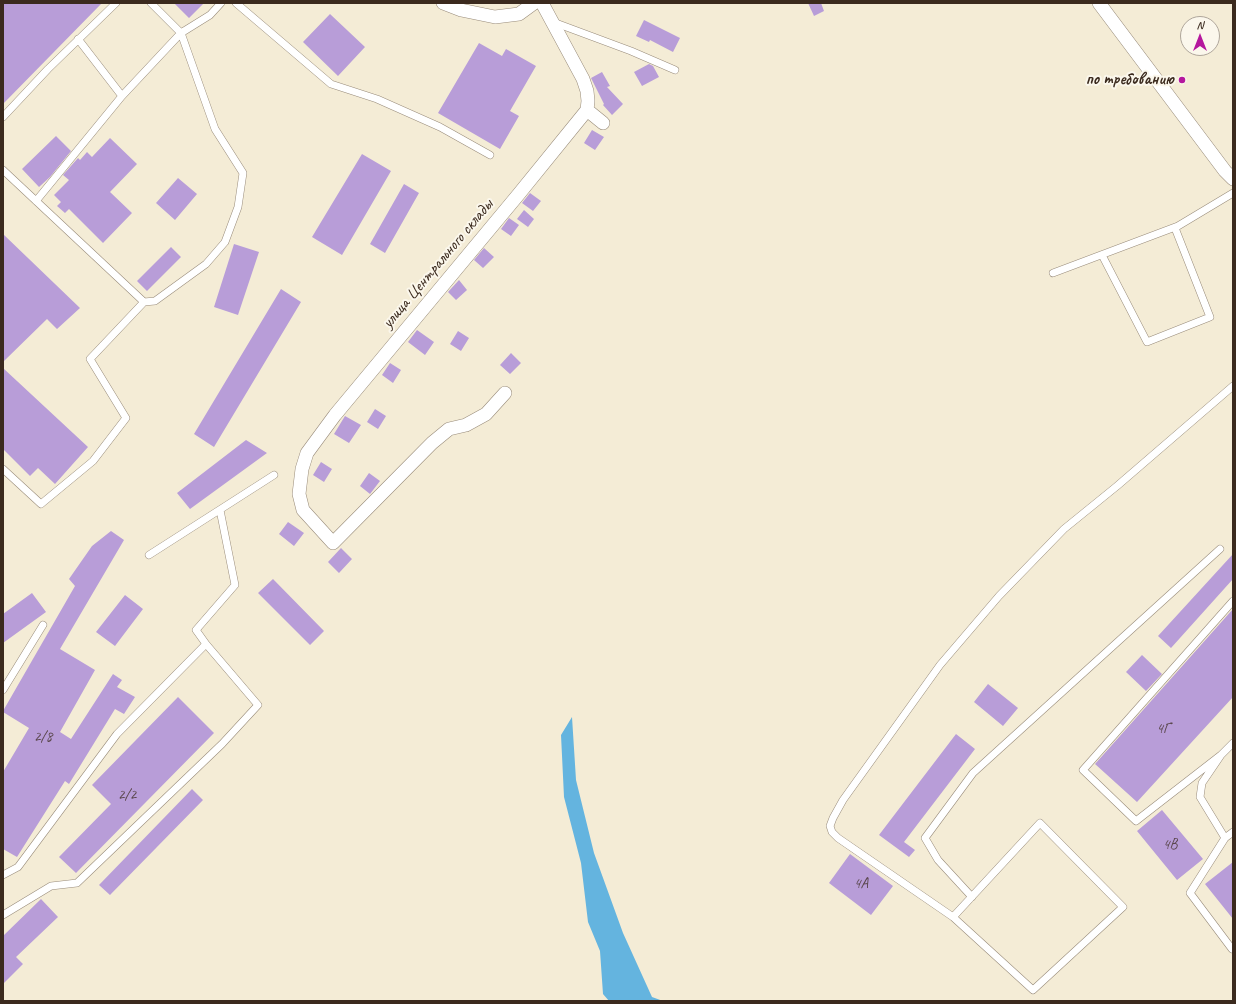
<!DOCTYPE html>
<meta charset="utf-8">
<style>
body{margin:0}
#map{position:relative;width:1236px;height:1004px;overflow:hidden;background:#f4ecd6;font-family:Caveat,sans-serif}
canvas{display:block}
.frame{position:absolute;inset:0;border:4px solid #3b2a1e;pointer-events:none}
.north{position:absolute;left:1180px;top:16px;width:40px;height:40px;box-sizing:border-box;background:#fbf7ec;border:1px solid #aea59a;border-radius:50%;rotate:0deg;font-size:11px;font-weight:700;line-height:16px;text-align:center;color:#3b2a1e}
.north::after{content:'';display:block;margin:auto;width:14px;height:18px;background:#b5179e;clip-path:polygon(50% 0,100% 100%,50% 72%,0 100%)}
</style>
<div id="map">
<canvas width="1236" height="1004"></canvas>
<div class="frame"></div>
<div class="north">N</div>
</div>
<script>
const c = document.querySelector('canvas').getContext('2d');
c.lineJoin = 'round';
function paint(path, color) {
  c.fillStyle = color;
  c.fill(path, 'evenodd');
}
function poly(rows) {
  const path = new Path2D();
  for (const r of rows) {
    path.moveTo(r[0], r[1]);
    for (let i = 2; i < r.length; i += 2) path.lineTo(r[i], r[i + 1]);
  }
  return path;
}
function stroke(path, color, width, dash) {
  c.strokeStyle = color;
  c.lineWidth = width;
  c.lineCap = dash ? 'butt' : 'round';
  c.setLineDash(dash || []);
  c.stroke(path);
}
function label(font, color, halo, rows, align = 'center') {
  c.font = font + ' Caveat,sans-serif';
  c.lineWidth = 4;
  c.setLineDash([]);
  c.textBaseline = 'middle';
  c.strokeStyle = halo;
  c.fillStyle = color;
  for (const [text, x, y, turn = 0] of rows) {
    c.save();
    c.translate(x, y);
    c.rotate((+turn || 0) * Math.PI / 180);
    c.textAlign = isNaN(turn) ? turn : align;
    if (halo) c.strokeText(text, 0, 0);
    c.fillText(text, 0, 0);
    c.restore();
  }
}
const water = poly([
 [572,717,576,780,594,853,623,933,652,997,663,1001,609,1001,603,994,600,951,588,922,581,863,564,797,561,735]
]);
const building = poly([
 [3,3,102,3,3,104],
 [174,3,204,3,189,18],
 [808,3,821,3,824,11,814,16],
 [330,14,365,47,338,76,303,42],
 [644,20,680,38,673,52,650,40,649,42,636,36],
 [479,43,502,56,506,49,536,66,510,111,519,116,500,149,438,113],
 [649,64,653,66,659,77,642,86,634,72],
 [602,72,610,86,607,87,623,104,612,115,603,105,604,104,591,78],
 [592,130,604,137,595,150,584,143],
 [56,136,71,151,50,177,39,187,22,169],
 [110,138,137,164,110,192,132,213,103,243,69,209,65,213,57,206,61,202,54,195,69,180,63,175,78,158,80,160,87,152,92,157],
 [362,154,391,171,342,255,312,237],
 [178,178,197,194,175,220,156,203],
 [404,184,419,193,385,253,370,244],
 [530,193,541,201,533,211,522,203],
 [524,210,534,219,528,227,517,219],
 [509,218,519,225,511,236,501,229],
 [3,234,80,308,57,329,47,319,3,362],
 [234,244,259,252,238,315,214,307],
 [171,247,181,257,147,291,137,281],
 [484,248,494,257,483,268,474,260],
 [459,280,467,290,456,300,448,292],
 [281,289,301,302,214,447,194,434],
 [417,330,434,342,425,355,408,342],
 [458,331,469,338,461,351,450,344],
 [511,353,521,363,510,374,500,365],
 [390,363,401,370,393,383,382,375],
 [3,368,88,447,55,484,38,468,30,476,3,449],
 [375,409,386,416,378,429,367,422],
 [345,416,361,425,349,443,334,434],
 [246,440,267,453,190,509,177,493],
 [321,462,332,469,324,482,313,475],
 [369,473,380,481,370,494,360,486],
 [288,522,304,533,294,546,279,534],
 [111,531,124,540,60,649,95,670,60,732,71,739,113,674,122,680,117,687,135,697,124,714,115,709,69,784,65,781,17,857,3,849,3,772,29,728,3,712,3,711,75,586,69,579,92,546],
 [341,548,352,559,339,573,328,562],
 [1233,554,1233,579,1171,648,1158,636],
 [273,579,324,631,310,645,258,593],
 [32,593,46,612,3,643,3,614],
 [125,595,143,609,115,646,96,632],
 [1233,609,1233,697,1137,802,1095,764],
 [1142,655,1162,674,1146,691,1126,672],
 [988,684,1018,708,1003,726,974,702],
 [178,697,214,733,76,873,59,857,111,804,92,785],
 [956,734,975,749,904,842,915,850,909,857,879,835],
 [192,789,203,800,110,895,99,885],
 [1162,810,1203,859,1177,880,1137,831],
 [850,854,893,886,871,915,829,883],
 [1233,862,1233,919,1205,884],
 [41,899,58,917,16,957,23,964,3,984,3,936]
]);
const service = poly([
 [151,3,181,33,210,15,221,3],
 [236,3,331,84,377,99,440,127,490,155],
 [553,22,631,51,675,70],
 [3,117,48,69,116,3],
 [3,170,144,302,155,301,206,264,225,242,238,207,243,173,215,129,181,33,122,96,78,39],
 [36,201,122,96],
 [1102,255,1147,342,1210,317,1175,228],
 [1053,273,1178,226,1233,193],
 [3,469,41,504,93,461,126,418,90,359,144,302],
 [149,555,274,475],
 [3,690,43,625],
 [1233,743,1221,755,1202,783,1200,797,1225,838,1233,832],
 [1221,755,1136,821,1083,770,1233,601],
 [1225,838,1190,893,1232,949],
 [3,875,18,867,117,734,206,644],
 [972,897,938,860,925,838,973,773,1220,549],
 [3,915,51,886,77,883,222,744,258,705,206,644,196,630,235,585,220,510],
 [953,917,1040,823,1123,907,1033,990,953,917,838,838,832,832,830,826,833,818,843,800,940,665,999,596,1064,529,1117,486,1233,386]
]);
const minor = poly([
 [443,3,461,10,495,17,519,14,534,3],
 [1099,3,1225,171,1233,179],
 [587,110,603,123],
 [505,393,486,414,466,425,449,429,432,443,333,543,303,510,299,494,302,469,307,453,335,415,518,195,587,110,588,101,587,91,583,79,542,3]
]);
const markers = [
 [1182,80,4,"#b5179e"]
];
const numberNames = [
 ["4Г",1163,729],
 ["2/8",43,737],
 ["2/2",127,795],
 ["4В",1170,845],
 ["4А",861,884]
];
const poiNames = [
 ["по требованию",1174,80]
];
const streetNames = [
 ["улица Центрального склады",438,264,-50]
];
paint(water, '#64b4df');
paint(building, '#b89dd8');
stroke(service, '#988b7a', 8);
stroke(minor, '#988b7a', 14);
stroke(service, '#fff', 7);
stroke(minor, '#fff', 13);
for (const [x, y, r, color] of markers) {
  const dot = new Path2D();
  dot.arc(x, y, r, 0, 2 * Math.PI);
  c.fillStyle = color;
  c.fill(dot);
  stroke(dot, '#fbf7ec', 1.5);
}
label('15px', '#5a474c', null, numberNames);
label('bold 17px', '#3b2a1e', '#fbf7ec', poiNames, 'right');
label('17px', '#3b2a1e', '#fbf7ec', streetNames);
</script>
